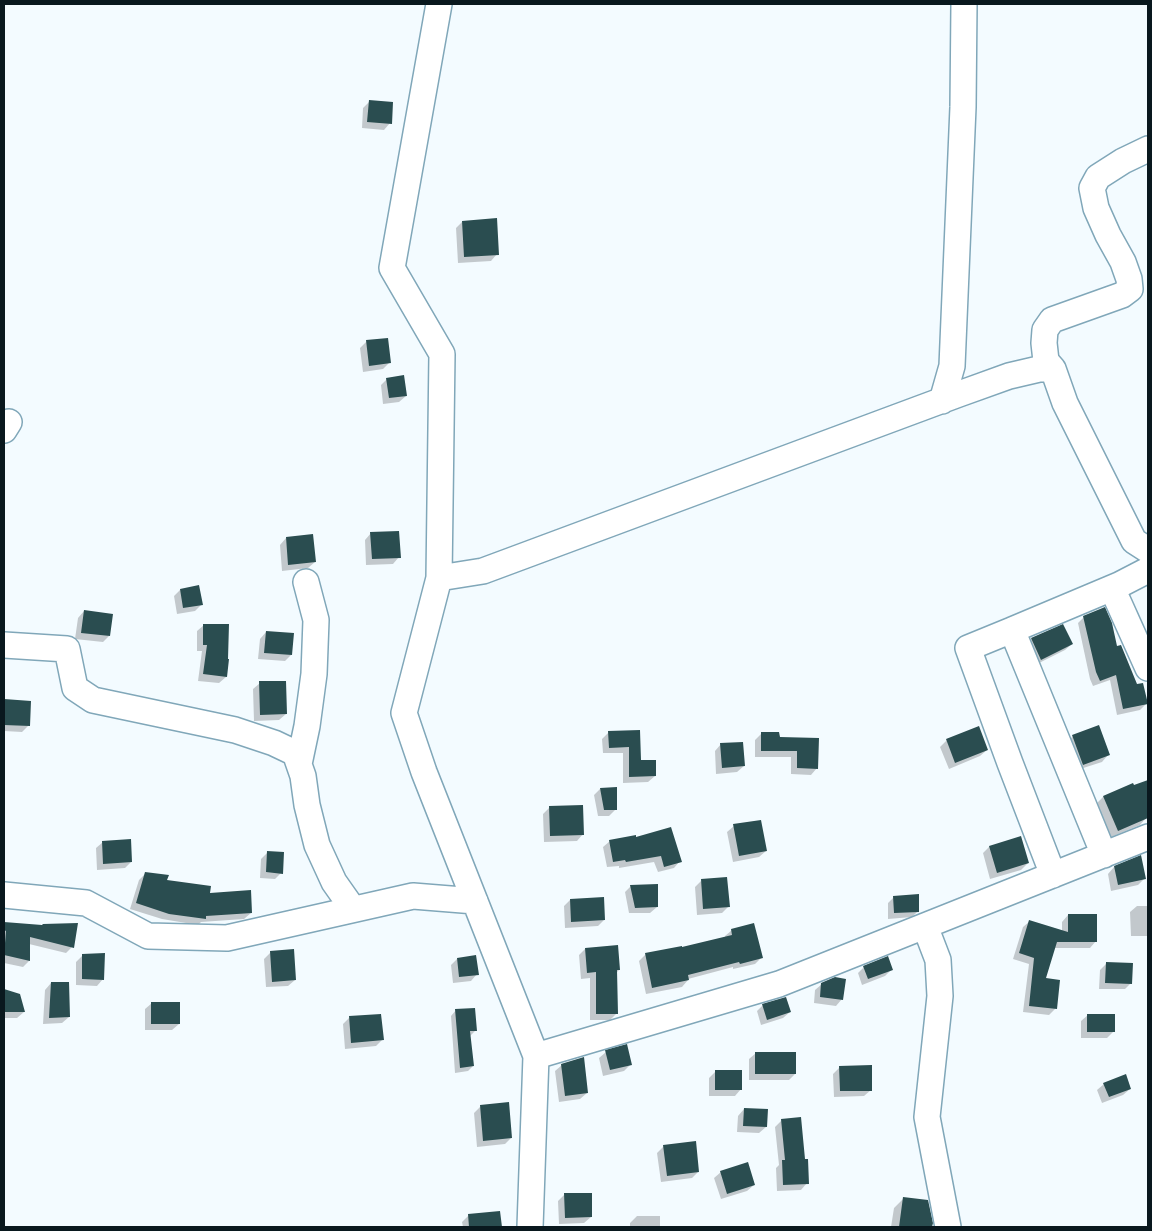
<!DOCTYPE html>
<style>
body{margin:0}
#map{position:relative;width:1152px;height:1231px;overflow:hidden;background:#f3fbff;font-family:"Alegreya Sans",sans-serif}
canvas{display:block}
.frame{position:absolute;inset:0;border:5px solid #09181e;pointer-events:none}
</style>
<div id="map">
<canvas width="1152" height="1231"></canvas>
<div class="frame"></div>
</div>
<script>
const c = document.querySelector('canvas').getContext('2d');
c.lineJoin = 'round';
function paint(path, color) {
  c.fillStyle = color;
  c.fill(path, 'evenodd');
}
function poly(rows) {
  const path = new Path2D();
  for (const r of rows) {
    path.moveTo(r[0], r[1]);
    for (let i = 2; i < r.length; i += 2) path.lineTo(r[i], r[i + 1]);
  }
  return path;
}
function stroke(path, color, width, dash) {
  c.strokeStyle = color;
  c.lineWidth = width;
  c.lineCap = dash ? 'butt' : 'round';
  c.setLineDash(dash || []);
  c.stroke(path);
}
const shadow = poly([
 [369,102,390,123,384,130,362,128,363,108],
 [462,222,497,254,491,261,458,263,456,228],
 [367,341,389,363,383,369,363,372,360,348],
 [387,379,406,396,399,402,383,404,381,385],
 [371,533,399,557,393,564,366,565,365,540],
 [286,538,315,562,308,568,282,571,280,545],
 [180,590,202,604,195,611,177,614,174,596],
 [84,611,109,636,103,642,75,639,78,618],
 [1084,617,1116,648,1146,704,1140,710,1117,715,1110,680,1093,686,1090,679,1078,623],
 [204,625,228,660,226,677,219,683,198,681,202,651,197,651,197,631],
 [266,632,291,655,285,661,258,659,260,639],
 [1031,639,1072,644,1065,650,1035,665,1025,645],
 [260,683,286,714,279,720,254,721,253,689],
 [4,701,30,702,29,725,22,732,4,731],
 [639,731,640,761,655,776,648,782,623,783,623,753,603,753,602,739,609,732],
 [762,733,778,738,818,739,817,768,811,775,791,774,791,757,755,757,755,740],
 [1073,736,1108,755,1102,762,1077,770,1067,742],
 [947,740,987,750,980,756,949,769,940,747],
 [721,744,744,766,737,772,716,774,715,751],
 [1148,781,1148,808,1143,810,1146,818,1140,825,1111,837,1097,803,1103,797,1132,785,1133,787],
 [600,789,616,809,609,816,598,816,594,795],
 [550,807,583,834,577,841,544,842,543,814],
 [734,826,766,851,759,857,733,862,727,832],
 [1020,838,1028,863,1021,870,990,879,983,853,989,847],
 [610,841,680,861,674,868,658,872,654,862,619,868,619,866,607,867,603,847],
 [103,842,131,862,125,868,97,870,96,848],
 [268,852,281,873,275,879,260,878,261,859],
 [1114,867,1144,879,1138,885,1111,891,1108,874],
 [145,874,208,894,251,913,244,919,201,922,198,925,162,919,130,909,139,880],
 [701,881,729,906,722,913,697,915,695,887],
 [631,886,657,907,650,913,629,913,625,892],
 [894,897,918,911,912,917,888,919,888,903],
 [570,900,604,920,598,926,565,928,564,906],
 [1137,906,1148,906,1148,936,1131,936,1130,912],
 [1068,915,1096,941,1090,948,1054,948,1044,979,1056,1008,1049,1015,1023,1012,1029,964,1013,959,1023,927,1030,921,1062,931,1062,922],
 [4,923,41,927,72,947,66,953,29,944,29,961,23,967,4,963],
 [732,930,762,957,755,964,733,969,733,967,688,979,688,980,682,987,646,994,639,961,646,954,681,949,725,938,725,936],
 [585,949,619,970,616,973,617,1013,610,1020,590,1020,590,978,581,979,579,955],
 [271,952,295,980,288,986,266,987,264,959],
 [83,955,103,979,97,986,76,985,76,962],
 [457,959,477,974,471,981,453,983,451,965],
 [1106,964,1131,983,1125,989,1099,989,1100,970],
 [864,967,891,970,885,976,862,985,858,973],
 [51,983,69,1017,62,1023,43,1024,45,990],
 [822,984,842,999,836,1006,814,1003,815,990],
 [4,991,19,995,24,1012,17,1018,4,1018],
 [152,1003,179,1024,172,1030,145,1030,145,1009],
 [763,1005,790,1012,783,1018,761,1025,757,1011],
 [456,1010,475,1031,470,1036,473,1066,468,1071,455,1073,451,1016],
 [1088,1015,1114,1031,1107,1038,1081,1038,1081,1021],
 [349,1018,383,1039,376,1046,345,1049,343,1024],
 [606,1052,630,1065,624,1071,603,1076,599,1058],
 [756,1053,795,1074,789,1080,749,1080,749,1059],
 [562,1065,587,1093,580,1099,559,1102,555,1071],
 [840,1067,871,1090,864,1096,834,1097,833,1074],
 [716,1071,741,1089,735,1096,709,1096,709,1078],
 [1104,1084,1130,1089,1123,1095,1102,1103,1097,1090],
 [508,1104,511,1138,505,1144,477,1147,474,1113,480,1107],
 [744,1109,766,1127,759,1133,737,1132,738,1116],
 [782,1120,804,1160,807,1183,801,1190,777,1191,776,1168,779,1165,775,1127],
 [664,1146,698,1172,692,1178,661,1182,657,1153],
 [721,1172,754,1185,747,1191,721,1199,714,1178],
 [565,1194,591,1217,584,1223,559,1224,558,1201],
 [904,1198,931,1223,931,1227,891,1227,894,1208],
 [499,1212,501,1227,463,1227,462,1222,469,1215],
 [637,1216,660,1216,660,1227,630,1227,630,1223]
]);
const building = poly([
 [369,100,393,102,392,124,367,122],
 [497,218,499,255,464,257,462,221],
 [388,338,391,363,369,366,366,340],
 [404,375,407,396,389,398,386,378],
 [399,531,401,558,372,559,370,532],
 [313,534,316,562,288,565,286,537],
 [199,585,203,605,183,608,180,589],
 [1105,607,1112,623,1117,646,1121,645,1137,684,1143,683,1148,704,1123,709,1116,675,1100,681,1096,672,1083,616],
 [84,610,113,614,110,636,81,633],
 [203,624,229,624,228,659,229,659,227,677,203,674,207,645,203,645],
 [1063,624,1073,644,1041,660,1031,638],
 [266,631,294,633,292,655,264,653],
 [259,681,286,681,287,714,260,715],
 [4,699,31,701,30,726,4,725],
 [1099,725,1110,755,1083,765,1072,735],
 [979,726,988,750,955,763,946,739],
 [640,730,641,760,656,760,656,776,629,777,629,747,609,748,608,731],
 [761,732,779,732,780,737,819,738,818,769,797,768,797,751,761,751],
 [743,742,745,766,722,768,720,743],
 [1148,780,1148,818,1118,831,1103,796,1133,783,1134,785],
 [617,787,617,810,604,810,600,788],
 [583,805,584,835,550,836,549,806],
 [761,820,767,851,739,856,733,824],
 [671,827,682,862,664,867,661,856,626,862,625,860,613,862,609,840,636,835,636,837],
 [1021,836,1029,863,997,873,989,846],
 [131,839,132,862,103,864,102,841],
 [267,851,284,852,283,874,266,872],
 [1141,855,1146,879,1118,885,1114,866],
 [145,872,169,875,167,880,211,886,210,893,251,890,252,913,206,916,206,919,169,914,136,903],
 [727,877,730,907,703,909,701,879],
 [658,884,658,907,635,908,630,885],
 [919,894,919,912,894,913,893,896],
 [604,897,605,920,571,922,570,899],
 [1068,914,1097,914,1097,942,1057,942,1046,978,1060,980,1057,1009,1029,1006,1034,958,1019,953,1029,920,1068,932],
 [4,922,42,925,43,924,78,923,74,948,30,937,30,961,4,955,6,931,4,930],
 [754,923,763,958,740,964,739,962,688,975,689,980,652,988,645,953,682,946,682,947,732,935,731,929],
 [618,945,620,970,617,970,618,1014,596,1014,596,972,587,973,585,948],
 [294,949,296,980,272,982,270,951],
 [105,953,104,980,82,979,82,954],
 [476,955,479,975,459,977,457,958],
 [888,956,893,970,868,979,863,966],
 [1106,962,1133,963,1132,984,1105,983],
 [835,977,846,979,843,1000,820,997,821,983],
 [51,982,69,982,70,1017,49,1018],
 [4,989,20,994,25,1012,4,1012],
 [786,997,791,1012,767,1020,762,1004],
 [151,1002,180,1002,180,1024,151,1024],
 [475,1008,477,1031,470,1031,474,1066,460,1068,455,1009],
 [381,1014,384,1040,351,1043,349,1016],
 [1087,1014,1115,1014,1115,1032,1087,1032],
 [627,1044,632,1065,610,1070,605,1050],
 [755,1052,796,1052,796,1074,755,1074],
 [584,1057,588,1093,565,1096,561,1064],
 [872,1065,872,1091,840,1091,839,1066],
 [715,1070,742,1070,742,1090,715,1090],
 [1126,1074,1131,1089,1109,1097,1103,1083],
 [509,1102,512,1138,483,1141,480,1105],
 [744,1108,768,1109,767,1127,743,1126],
 [801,1117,805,1159,808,1159,809,1184,783,1185,782,1160,785,1160,781,1119],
 [696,1141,699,1172,667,1176,663,1145],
 [748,1162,755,1185,727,1194,720,1171],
 [564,1193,592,1193,592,1217,565,1218],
 [903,1197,928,1200,933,1223,932,1227,899,1227],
 [500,1211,502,1227,469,1227,468,1214]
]);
const minor = poly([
 [439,4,392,268,442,354,439,578,404,713,424,772,536,1056,530,1227],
 [1053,369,1046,361,1044,343,1045,330,1052,320,1122,295,1130,289,1129,279,1123,262,1108,235,1096,208,1092,188,1098,177,1123,161,1148,149],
 [942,401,952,366,963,107,964,4],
 [4,430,9,422],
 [439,578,483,571,959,394,1009,376,1039,369,1053,369,1065,403,1134,541,1148,550],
 [1112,588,1148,668],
 [1012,630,1119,585,1148,570],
 [4,645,67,649,75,688,93,700,235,730,274,743,295,753,303,776,307,805,317,845,334,882,353,909],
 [299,764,307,726,314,674,316,620,306,582],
 [1053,875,1010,763,968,648,1012,630,1104,855],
 [4,895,86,903,148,936,227,938,413,896,475,901],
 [925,926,938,960,940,996,927,1117,948,1227],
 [536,1056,779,984,1148,837]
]);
paint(shadow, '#0003');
paint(building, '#2a4d50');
stroke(minor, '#80a7b9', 28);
stroke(minor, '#fff', 25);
</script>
